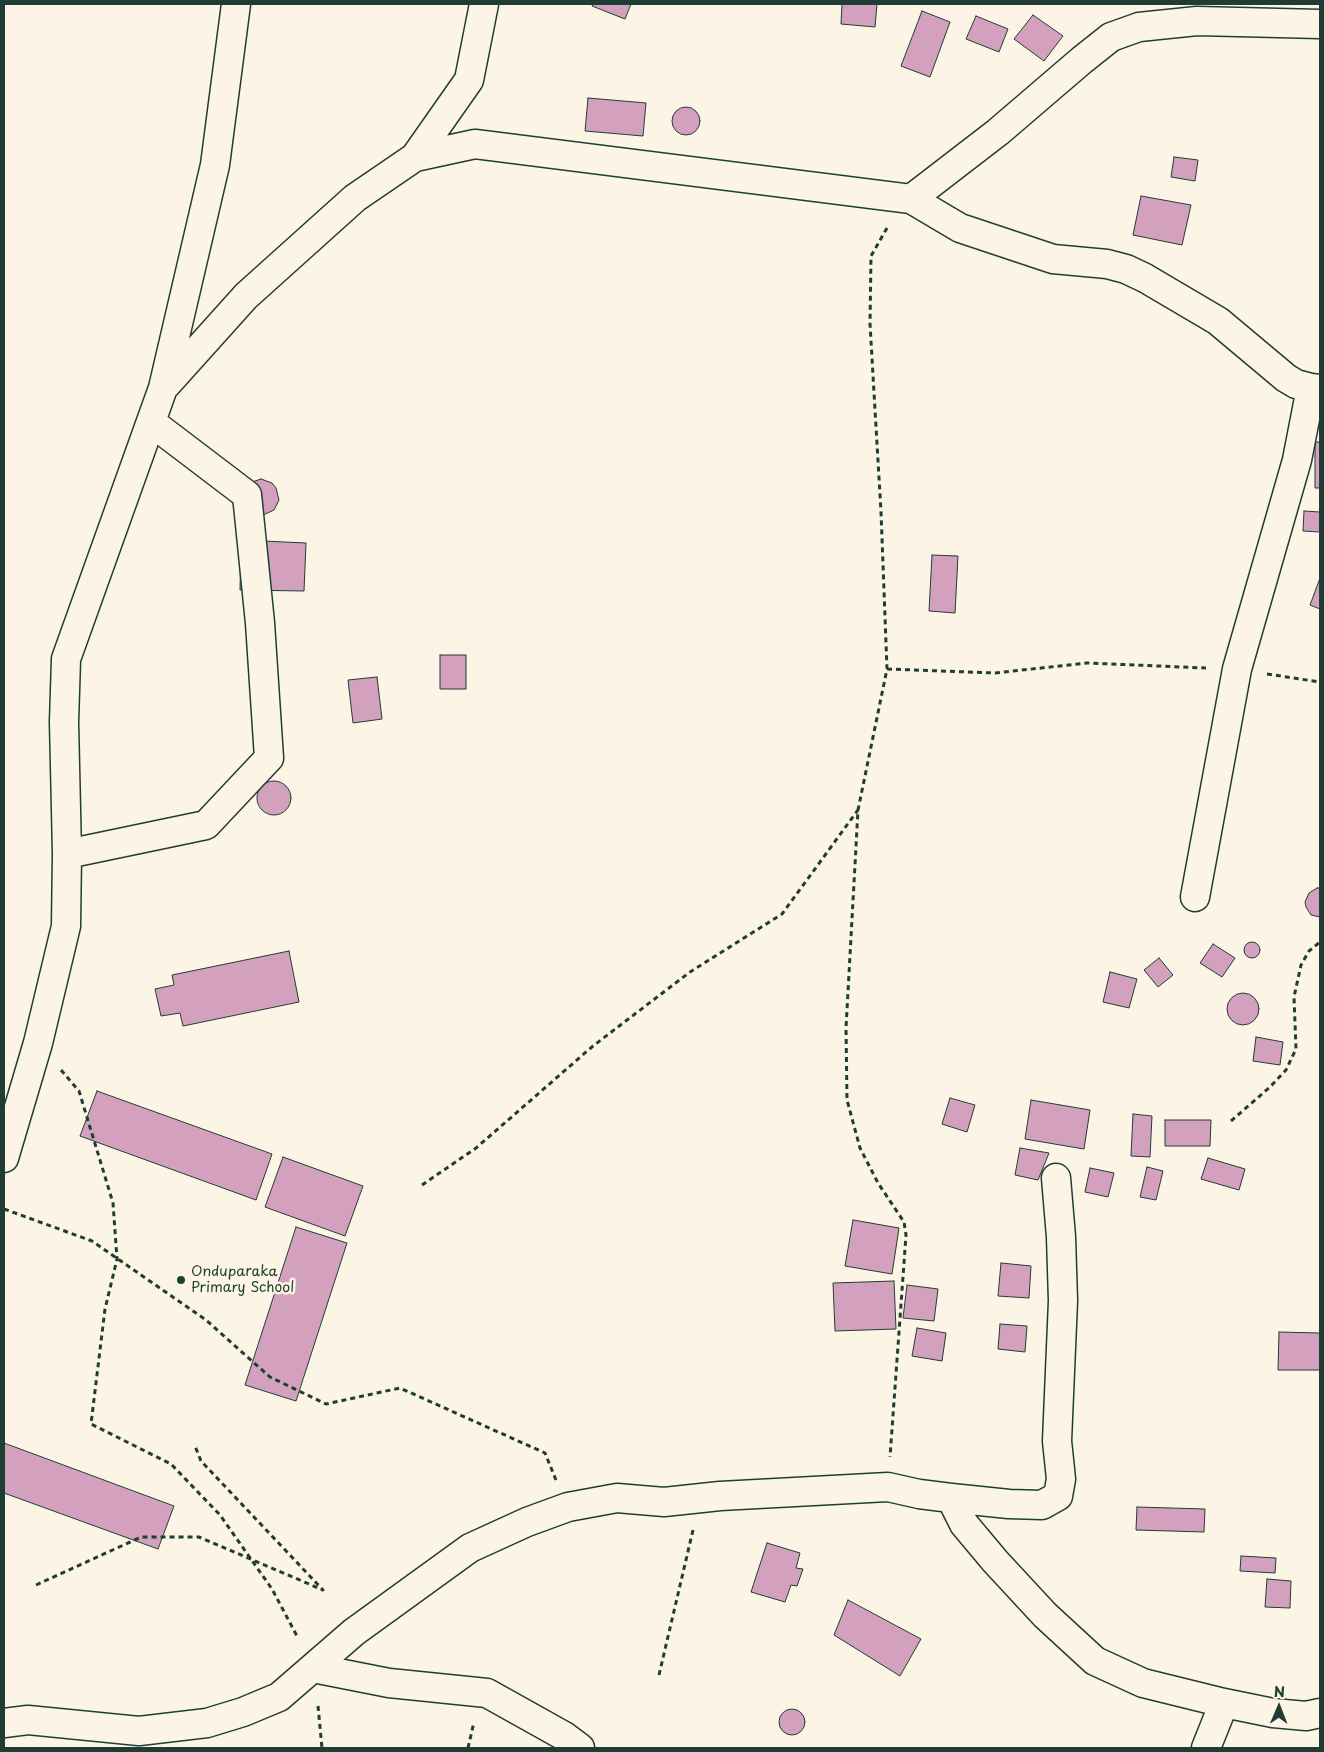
<!DOCTYPE html>
<style>
body{margin:0}
#map{position:relative;width:1324px;height:1752px;overflow:hidden;background:#fcf5e5;font-family:"Playpen Sans",sans-serif}
canvas{display:block}
.frame{position:absolute;inset:0;border:5px solid #1f3d34;pointer-events:none}
.north{position:absolute;left:1254px;top:1682px;width:50px;height:50px;-webkit-text-stroke:4px #fcf5e5;paint-order:stroke;rotate:1deg;font-size:14px;font-weight:700;line-height:20px;text-align:center;color:#1f3d34}
.north::after{content:'';display:block;margin:auto;width:18px;height:22px;background:#1f3d34;clip-path:polygon(50% 0,100% 100%,50% 72%,0 100%)}
</style>
<div id="map">
<canvas width="1324" height="1752"></canvas>
<div class="frame"></div>
<div class="north">N</div>
</div>
<script>
const c = document.querySelector('canvas').getContext('2d');
c.lineJoin = 'round';
function paint(path, color) {
  c.fillStyle = color;
  c.fill(path, 'evenodd');
}
function poly(rows) {
  const path = new Path2D();
  for (const r of rows) {
    if (r.length === 3) {
      path.moveTo(r[0] + r[2], r[1]);
      path.arc(r[0], r[1], r[2], 0, 2 * Math.PI);
      continue;
    }
    path.moveTo(r[0], r[1]);
    for (let i = 2; i < r.length; i += 2) path.lineTo(r[i], r[i + 1]);
  }
  return path;
}
function stroke(path, color, width, dash) {
  c.strokeStyle = color;
  c.lineWidth = width;
  c.lineCap = dash ? 'butt' : 'round';
  c.setLineDash(dash || []);
  c.stroke(path);
}
function label(font, color, halo, rows, align = 'center') {
  c.font = font + ' "Playpen Sans",sans-serif';
  c.lineWidth = 5;
  c.setLineDash([]);
  c.textBaseline = 'middle';
  c.strokeStyle = halo;
  c.fillStyle = color;
  for (const [text, x, y, turn = 0] of rows) {
    c.save();
    c.translate(x, y);
    c.rotate((+turn || 0) * Math.PI / 180);
    c.textAlign = isNaN(turn) ? turn : align;
    if (halo) c.strokeText(text, 0, 0);
    c.fillText(text, 0, 0);
    c.restore();
  }
}
const building = poly([
 [593,4,631,4,625,19,592,6,593,4],
 [842,4,877,4,875,27,841,24,842,4],
 [922,11,950,22,930,77,901,66,922,11],
 [1033,15,1063,36,1044,61,1014,39,1033,15],
 [976,16,1008,29,999,52,966,39,976,16],
 [588,98,646,103,643,136,585,131,588,98],
 [686,121,14],
 [1174,157,1198,160,1195,181,1171,177,1174,157],
 [1141,196,1191,205,1182,245,1133,235,1141,196],
 [1315,442,1320,442,1320,488,1315,488,1315,442],
 [261,479,272,483,276,488,279,500,274,510,263,515,258,515,249,483,261,479],
 [1304,511,1320,512,1320,532,1303,531,1304,511],
 [241,540,306,543,304,591,240,590,241,540],
 [932,555,958,556,955,613,929,611,932,555],
 [1320,578,1320,609,1310,605,1320,578],
 [440,655,466,655,466,689,440,689,440,655],
 [377,677,382,719,353,723,348,680,377,677],
 [274,798,17],
 [1317,888,1320,888,1320,917,1311,915,1306,907,1305,902,1309,893,1317,888],
 [1252,950,8],
 [1213,944,1235,958,1222,977,1200,963,1213,944],
 [289,951,299,1002,183,1026,180,1013,161,1016,155,989,174,985,172,975,289,951],
 [1159,958,1173,975,1158,987,1144,970,1159,958],
 [1110,972,1137,979,1129,1008,1103,1002,1110,972],
 [1243,1009,16],
 [1256,1037,1283,1042,1280,1065,1253,1061,1256,1037],
 [97,1091,272,1154,256,1200,80,1136,97,1091],
 [950,1098,975,1105,967,1132,942,1124,950,1098],
 [1031,1100,1090,1110,1084,1149,1025,1139,1031,1100],
 [1133,1114,1152,1116,1150,1157,1131,1156,1133,1114],
 [1165,1120,1211,1120,1210,1146,1165,1146,1165,1120],
 [1020,1148,1049,1153,1038,1180,1015,1175,1020,1148],
 [283,1157,363,1186,345,1236,265,1207,283,1157],
 [1208,1158,1245,1169,1239,1190,1201,1179,1208,1158],
 [1147,1167,1163,1171,1156,1200,1140,1197,1147,1167],
 [1090,1168,1114,1173,1108,1197,1085,1192,1090,1168],
 [853,1220,899,1228,892,1274,845,1266,853,1220],
 [296,1227,347,1243,296,1401,245,1385,296,1227],
 [1001,1263,1031,1266,1029,1298,998,1296,1001,1263],
 [894,1281,896,1329,835,1331,833,1283,894,1281],
 [907,1285,938,1289,934,1321,903,1318,907,1285],
 [1000,1324,1027,1326,1025,1352,998,1349,1000,1324],
 [917,1328,946,1333,942,1361,912,1356,917,1328],
 [1279,1332,1320,1333,1320,1370,1278,1370,1279,1332],
 [4,1443,174,1506,158,1549,4,1493,4,1443],
 [1137,1507,1205,1509,1204,1532,1136,1530,1137,1507],
 [767,1543,800,1553,796,1568,803,1569,797,1586,791,1585,785,1602,751,1592,767,1543],
 [1241,1556,1276,1558,1275,1573,1240,1571,1241,1556],
 [1267,1579,1291,1581,1290,1608,1265,1607,1267,1579],
 [848,1600,921,1639,900,1676,834,1635,848,1600],
 [792,1722,13]
]);
const path = poly([
 [887,228,871,256,870,324,881,512,887,669,858,810,846,1028,847,1100,860,1148,878,1183,904,1222,906,1235,890,1457],
 [887,669,995,673,1087,663,1206,668],
 [1267,674,1320,682],
 [61,1070,79,1091,113,1203,117,1259,105,1309,91,1424,171,1464,220,1515,272,1589,298,1638],
 [1231,1121,1270,1087,1286,1070,1296,1049,1294,997,1301,965,1309,951,1320,942],
 [422,1185,476,1148,593,1046,690,972,782,914,858,810],
 [4,1209,92,1241,206,1320,270,1377,326,1404,400,1388,545,1453,556,1480],
 [36,1585,141,1537,199,1537,323,1590,201,1461,195,1446],
 [659,1675,693,1530],
 [318,1706,322,1748],
 [468,1748,474,1722]
]);
const street = poly([
 [415,157,475,144,911,199,960,228,1053,259,1107,264,1126,269,1145,278,1218,321,1286,378,1296,384,1311,388,1320,389],
 [911,199,998,132,1082,60,1111,37,1139,27,1197,21,1320,24],
 [166,385,246,296,355,198,415,157,469,80,484,4],
 [67,854,206,825,269,758,260,623,247,495,151,422],
 [1195,897,1237,669,1297,460,1311,388],
 [4,1158,38,1043,66,926,67,854,64,722,66,659,163,388,215,165,236,4],
 [951,1498,964,1524,995,1561,1045,1615,1095,1661,1143,1683,1224,1703,1273,1713,1306,1716,1320,1713],
 [313,1668,389,1683,487,1693,564,1736,580,1748],
 [4,1723,28,1720,139,1731,207,1723,243,1712,279,1697,354,1632,470,1548,527,1522,568,1507,617,1498,664,1502,720,1496,888,1487,919,1494,951,1498,1009,1504,1042,1505,1058,1496,1061,1479,1057,1441,1063,1301,1061,1237,1056,1178],
 [1206,1748,1224,1703]
]);
const markers = [
 [181,1280,5,"#1f3d34"]
];
const poiNames = [
 ["Onduparaka",191,1272],
 ["Primary School",191,1288]
];
paint(building, '#d3a1be');
stroke(building, '#1f3d34', 1);
stroke(street, '#1f3d34', 31);
stroke(path, '#1f3d34', 3, [5, 4]);
stroke(street, '#fcf5e5', 28);
for (const [x, y, r, color] of markers) {
  const dot = new Path2D();
  dot.arc(x, y, r, 0, 2 * Math.PI);
  c.fillStyle = color;
  c.fill(dot);
  stroke(dot, '#fcf5e5', 2);
}
label('14px', '#1f3d34', '#fcf5e5', poiNames, 'left');
</script>
